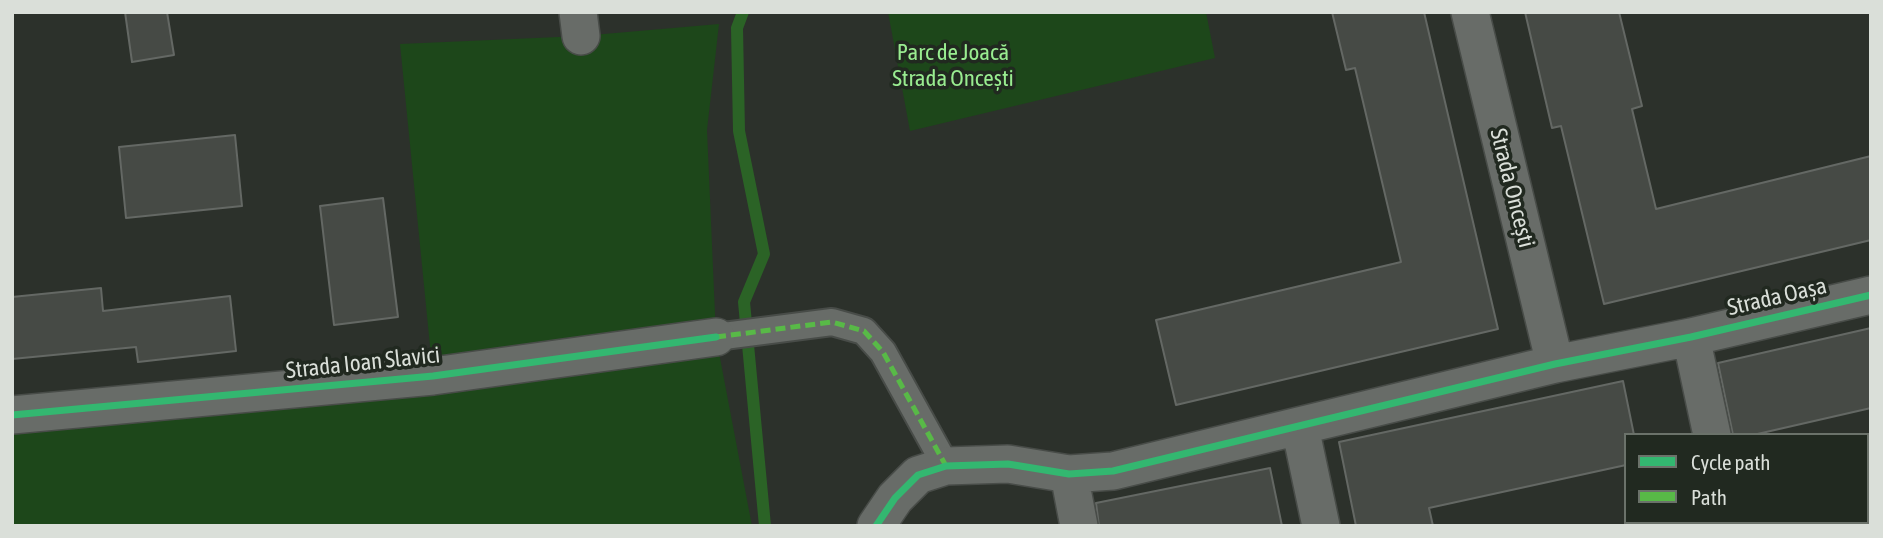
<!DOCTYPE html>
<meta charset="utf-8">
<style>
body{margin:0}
#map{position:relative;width:1883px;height:538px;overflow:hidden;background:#2c312b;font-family:"Asap Condensed",sans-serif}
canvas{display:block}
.frame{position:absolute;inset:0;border:14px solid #dadfd9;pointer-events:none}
.legend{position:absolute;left:1624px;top:433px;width:245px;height:91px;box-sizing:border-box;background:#212920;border:2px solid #6b726a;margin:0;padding:9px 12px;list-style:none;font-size:21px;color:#dadfd9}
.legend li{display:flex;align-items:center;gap:14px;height:35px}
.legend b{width:35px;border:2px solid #6b726a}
</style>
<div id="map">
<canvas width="1883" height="538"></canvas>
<div class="frame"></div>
<ul class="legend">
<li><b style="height:9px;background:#33b770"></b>Cycle path</li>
<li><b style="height:9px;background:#58b947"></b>Path</li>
</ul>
</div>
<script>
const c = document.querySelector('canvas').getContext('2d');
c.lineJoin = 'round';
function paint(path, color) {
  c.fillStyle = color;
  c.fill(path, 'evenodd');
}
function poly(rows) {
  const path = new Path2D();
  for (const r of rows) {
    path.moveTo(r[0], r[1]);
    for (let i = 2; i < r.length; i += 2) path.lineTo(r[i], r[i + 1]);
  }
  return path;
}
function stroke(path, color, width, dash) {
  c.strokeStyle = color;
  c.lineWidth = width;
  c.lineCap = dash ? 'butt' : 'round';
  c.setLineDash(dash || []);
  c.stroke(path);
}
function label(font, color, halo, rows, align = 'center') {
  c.font = font + ' "Asap Condensed",sans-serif';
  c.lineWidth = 7;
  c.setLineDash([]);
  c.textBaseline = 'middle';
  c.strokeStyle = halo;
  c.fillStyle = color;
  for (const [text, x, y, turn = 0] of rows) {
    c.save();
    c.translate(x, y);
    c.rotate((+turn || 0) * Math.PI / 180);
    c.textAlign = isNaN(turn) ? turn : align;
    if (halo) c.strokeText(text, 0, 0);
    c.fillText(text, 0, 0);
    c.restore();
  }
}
const green = poly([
 [888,12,1206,12,1215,58,910,131],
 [719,24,707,130,716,337,752,526,12,526,12,415,433,376,400,44,581,36]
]);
const stream = poly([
 [743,12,737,28,739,131,764,254,744,302,765,526]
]);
const building = poly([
 [125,12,167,12,174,55,132,62,125,12],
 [1332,12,1424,12,1498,329,1176,405,1156,320,1401,262,1355,68,1346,70,1332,12],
 [1525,12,1619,12,1642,106,1632,109,1656,209,1871,156,1871,240,1604,304,1561,126,1552,128,1525,12],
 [235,135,242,206,126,218,119,147,235,135],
 [383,198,398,317,334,325,320,206,383,198],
 [101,288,103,311,230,296,236,351,138,362,136,347,12,359,12,297,101,288],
 [1871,328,1871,408,1753,435,1733,435,1718,363,1871,328],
 [1623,381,1634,435,1626,435,1626,465,1429,508,1433,526,1356,526,1339,442,1623,381],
 [1270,468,1282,526,1099,526,1096,503,1270,468]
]);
const pedestrian = poly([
 [716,337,832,322,864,331,883,352,946,466]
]);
const minor = poly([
 [578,12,581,36],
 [1470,12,1555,364],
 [1691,337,1712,435],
 [12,415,433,376,716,337],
 [1300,427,1321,526],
 [1069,474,1079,526],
 [1867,502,1871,501],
 [1731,522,1731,526],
 [876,526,895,498,918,475,946,466,1008,464,1069,474,1113,471,1555,364,1691,337,1871,295],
 [1759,526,1775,522]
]);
const quiet = poly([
 [716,337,832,322,864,331,883,352,946,466]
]);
const cycleway = poly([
 [12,415,433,376,716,337],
 [876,526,895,498,918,475,946,466,1008,464,1069,474,1113,471,1555,364,1691,337,1871,295]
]);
const parkNames = [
 ["Parc de Joacă",953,53],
 ["Strada Oncești",953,79]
];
const streetNames = [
 ["Strada Oncești",1512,188,76],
 ["Strada Oașa",1777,297,-13],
 ["Strada Ioan Slavici",363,363,-6]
];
paint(green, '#1d471a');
stroke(stream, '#2b6326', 12);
paint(building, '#464a45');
stroke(building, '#646864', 2);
stroke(pedestrian, '#484c48', 30);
stroke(minor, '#484c48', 40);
stroke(pedestrian, '#686c68', 26);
stroke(minor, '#686c68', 37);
stroke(quiet, '#58b947', 5, [10, 5]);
stroke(cycleway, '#33b770', 7);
label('23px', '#99ec90', '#212920', parkNames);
label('23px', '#dadfd9', '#212920', streetNames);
</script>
